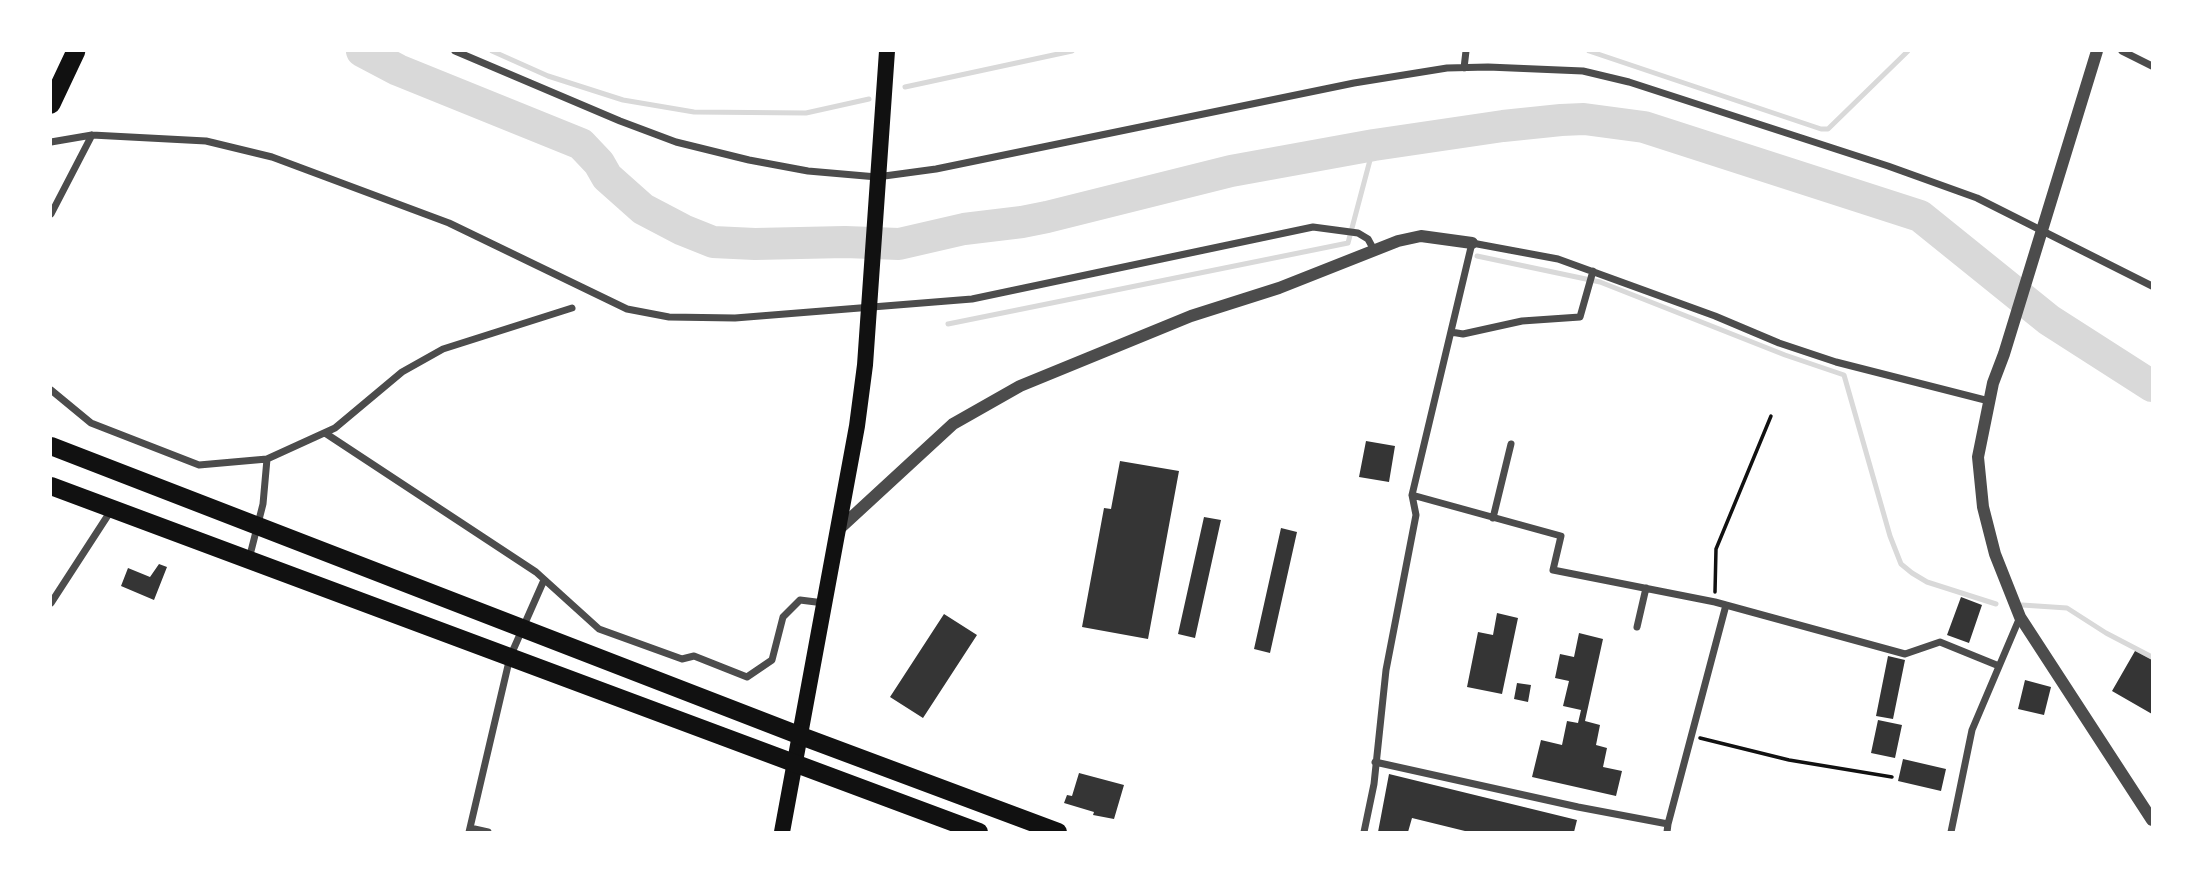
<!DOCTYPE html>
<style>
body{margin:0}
#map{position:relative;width:2203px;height:883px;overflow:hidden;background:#fff;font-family:Poppins,sans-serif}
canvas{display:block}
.frame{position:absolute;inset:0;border:52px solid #fff;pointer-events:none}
</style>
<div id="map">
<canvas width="2203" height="883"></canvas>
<div class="frame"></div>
</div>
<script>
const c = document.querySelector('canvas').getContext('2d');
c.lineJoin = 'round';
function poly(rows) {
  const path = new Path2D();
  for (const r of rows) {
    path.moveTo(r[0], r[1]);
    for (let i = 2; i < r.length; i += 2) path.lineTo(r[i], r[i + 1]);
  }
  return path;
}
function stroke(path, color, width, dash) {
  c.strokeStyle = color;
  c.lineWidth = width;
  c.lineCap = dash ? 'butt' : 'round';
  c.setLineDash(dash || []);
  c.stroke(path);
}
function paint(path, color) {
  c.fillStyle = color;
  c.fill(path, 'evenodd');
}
const stream = poly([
 [492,51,548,76,623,100,694,112,806,113,869,99],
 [1589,51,1821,129,1828,129,1908,51],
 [905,87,1072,51],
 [1477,256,1600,282,1785,355,1844,375,1890,536,1901,564,1912,573,1927,582,1996,604],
 [948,324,1348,243,1374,145],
 [2022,605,2067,608,2106,633,2152,657]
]);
const river = poly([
 [362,51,398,70,581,144,599,163,607,177,643,209,683,230,713,242,755,244,845,242,899,244,964,229,1022,222,1047,217,1231,171,1374,145,1503,126,1561,120,1584,119,1644,127,1920,216,2049,320,2152,386]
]);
const building = poly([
 [1366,441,1395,446,1389,482,1359,477],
 [1120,461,1179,471,1148,639,1082,627,1104,508,1111,509],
 [1204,517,1221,520,1195,638,1178,634],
 [1281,528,1297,532,1270,653,1254,649],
 [159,564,167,567,154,600,121,586,128,568,150,577],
 [1961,597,1982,605,1969,643,1947,635],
 [1497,613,1518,618,1502,694,1467,687,1478,632,1493,635],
 [944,614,977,635,923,718,890,697],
 [1579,633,1603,639,1585,721,1600,725,1596,745,1607,748,1603,767,1622,771,1616,796,1532,777,1541,740,1562,745,1567,721,1578,723,1581,710,1563,706,1569,681,1555,678,1560,654,1574,657],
 [2135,651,2152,660,2152,714,2112,691],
 [1888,656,1905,660,1893,719,1876,716],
 [2025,680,2051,687,2044,715,2018,709],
 [1517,683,1531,685,1528,702,1514,699],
 [1878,720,1902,725,1895,758,1871,753],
 [1903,759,1946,769,1941,791,1898,781],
 [1079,773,1124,785,1114,819,1093,815,1094,812,1064,803,1067,795,1072,796],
 [1389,774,1577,820,1574,832,1469,832,1412,818,1408,832,1378,832]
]);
const path = poly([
 [1715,592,1716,549,1771,416],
 [1700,738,1789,760,1892,777]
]);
const minor = poly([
 [455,51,620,121,676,142,749,160,808,171,877,177,936,169,1354,83,1447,68,1488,67,1583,71,1629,82,1888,166,1977,198,2152,286],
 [2122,51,2152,66],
 [1464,68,1466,51],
 [51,142,92,135,206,141,272,157,449,223,627,309,669,317,735,318,972,299,1313,227,1358,233,1368,239,1374,250],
 [51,214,92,135],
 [1451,332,1463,334,1522,321,1580,317,1593,271],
 [51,390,91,423,199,465,267,459],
 [325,433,536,572,599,629,682,659,694,656,747,677,772,660,783,617,800,600,824,603],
 [1412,495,1561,536,1553,570,1715,602,1905,654,1940,642,1999,666],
 [1493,518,1511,444],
 [249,559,263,504,267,459,335,428,402,372,443,349,572,308],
 [51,603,112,509],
 [1637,627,1646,588],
 [1375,762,1578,807,1668,824,1667,832],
 [1668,824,1726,605],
 [470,828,488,832],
 [469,832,510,657,544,580],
 [1364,832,1374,784,1386,670,1416,515,1412,495,1472,243,1558,259,1715,316,1779,343,1836,362,1989,401],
 [1951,832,1972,730,2020,617]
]);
const tertiary = poly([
 [2097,51,2004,354,1993,383,1978,457,1983,507,1995,554,2020,617,2152,820],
 [839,529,953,424,1020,386,1191,316,1279,288,1398,241,1421,236,1472,243]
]);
const primary = poly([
 [782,832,857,426,865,365,887,51]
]);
const trunk = poly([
 [51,446,801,736,1058,832],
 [51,486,979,832]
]);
const motorway = poly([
 [51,104,76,51]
]);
stroke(stream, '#d9d9d9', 5);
stroke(river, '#d9d9d9', 32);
paint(building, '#353535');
stroke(path, '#111', 3.5);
stroke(minor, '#4c4c4c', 7);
stroke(tertiary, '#4c4c4c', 12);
stroke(primary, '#111', 16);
stroke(trunk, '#111', 18);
stroke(motorway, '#111', 19);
</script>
